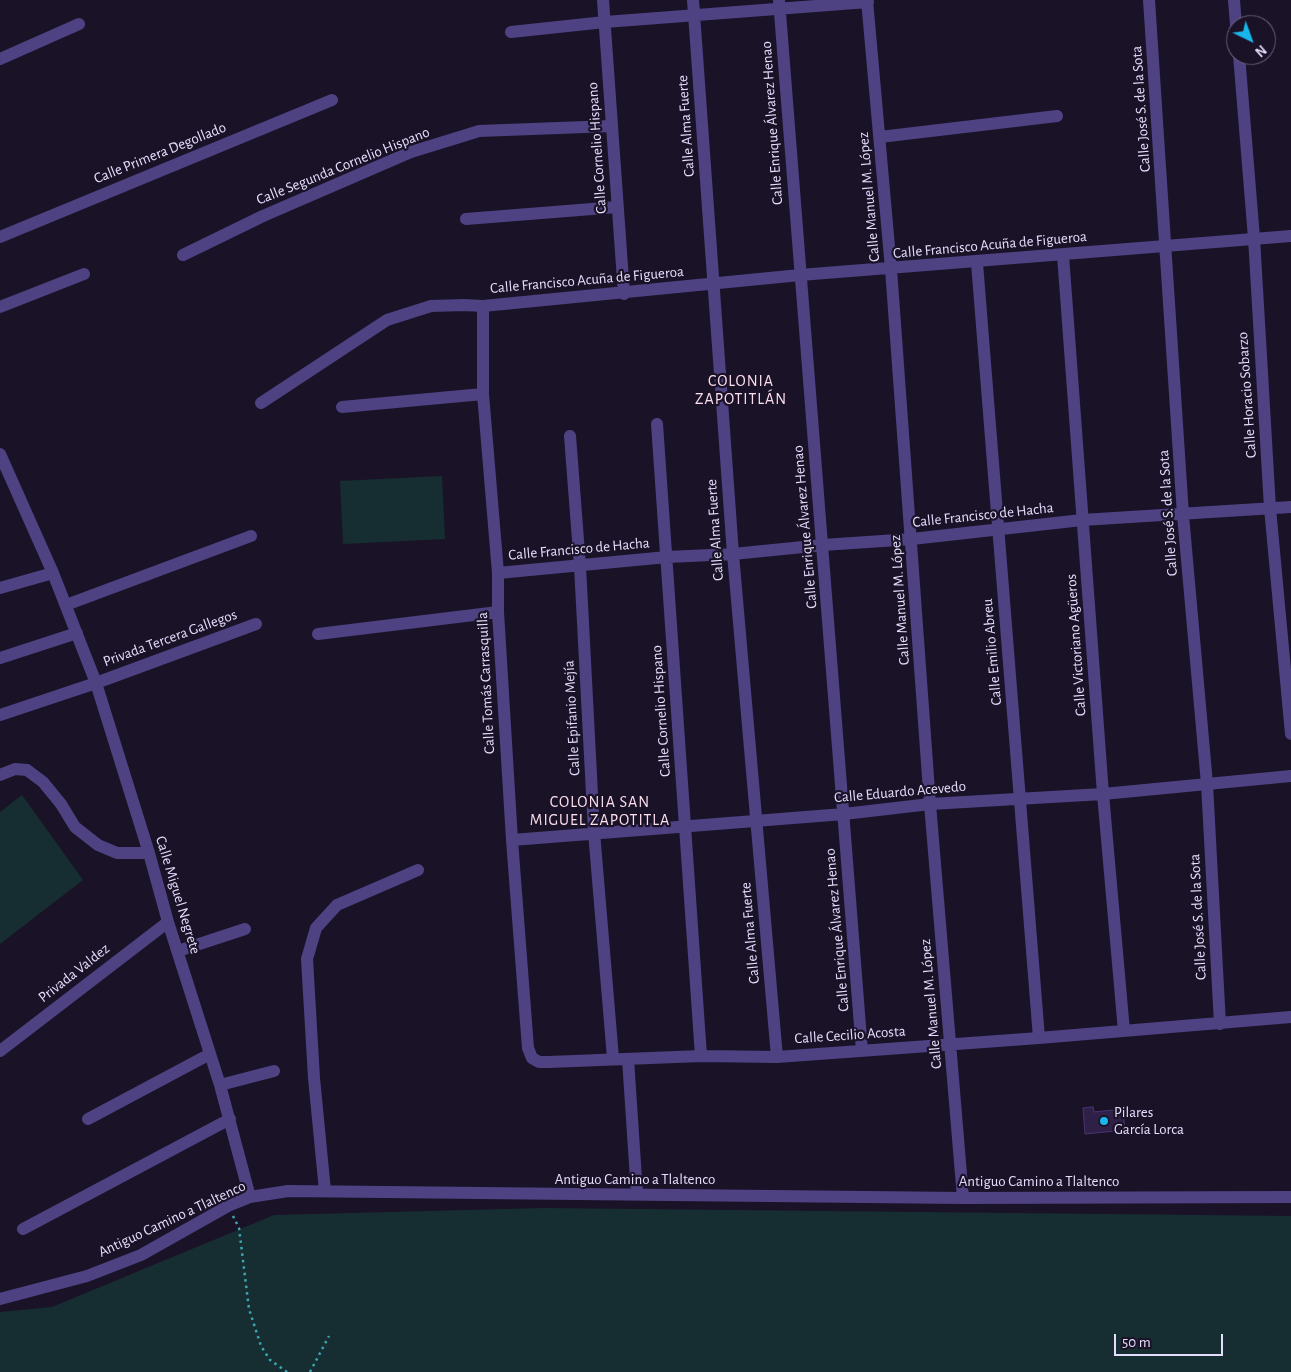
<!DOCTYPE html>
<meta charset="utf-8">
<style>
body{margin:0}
#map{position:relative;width:1291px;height:1372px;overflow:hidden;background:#1a1328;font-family:"Alegreya Sans",sans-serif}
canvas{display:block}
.north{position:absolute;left:1226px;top:15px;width:50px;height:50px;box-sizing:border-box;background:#1a1328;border:1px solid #6b647d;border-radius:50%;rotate:138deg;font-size:14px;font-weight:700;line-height:20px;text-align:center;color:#e5ddfc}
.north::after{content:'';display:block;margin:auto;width:18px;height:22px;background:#19b6eb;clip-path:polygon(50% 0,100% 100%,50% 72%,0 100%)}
.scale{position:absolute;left:1114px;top:1334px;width:109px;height:22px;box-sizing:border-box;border:2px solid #e5ddfc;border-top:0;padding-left:6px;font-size:15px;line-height:18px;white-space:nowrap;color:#e5ddfc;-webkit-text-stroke:4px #1a1328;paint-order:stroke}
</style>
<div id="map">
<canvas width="1291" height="1372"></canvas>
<div class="north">N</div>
<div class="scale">50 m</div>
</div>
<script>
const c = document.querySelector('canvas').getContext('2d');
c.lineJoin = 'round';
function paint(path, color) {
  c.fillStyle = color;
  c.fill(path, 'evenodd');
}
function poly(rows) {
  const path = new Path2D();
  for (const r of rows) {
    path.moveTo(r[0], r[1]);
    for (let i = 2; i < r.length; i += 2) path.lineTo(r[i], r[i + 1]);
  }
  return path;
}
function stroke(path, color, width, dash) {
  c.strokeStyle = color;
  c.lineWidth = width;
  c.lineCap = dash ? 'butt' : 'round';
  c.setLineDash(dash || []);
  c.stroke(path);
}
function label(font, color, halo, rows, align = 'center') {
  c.font = font + ' "Alegreya Sans",sans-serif';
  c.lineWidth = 4.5;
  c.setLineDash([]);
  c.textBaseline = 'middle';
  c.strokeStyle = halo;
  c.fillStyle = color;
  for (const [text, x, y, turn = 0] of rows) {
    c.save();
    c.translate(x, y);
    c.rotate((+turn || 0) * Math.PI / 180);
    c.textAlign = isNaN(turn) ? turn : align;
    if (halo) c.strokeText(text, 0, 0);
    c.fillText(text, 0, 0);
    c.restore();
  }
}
const green = poly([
 [442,476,445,539,343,544,340,481],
 [22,795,83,880,0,944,0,812],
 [544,1208,1291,1216,1291,1372,0,1372,0,1312,52,1307,274,1215]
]);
const building = poly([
 [1093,1107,1094,1112,1123,1109,1125,1130,1085,1134,1083,1108,1093,1107]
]);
const path = poly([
 [233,1216,239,1228,249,1309,261,1346,270,1360,287,1372],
 [310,1372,329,1336]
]);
const minor = poly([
 [603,0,624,294],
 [693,0,733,554,777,1057],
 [779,0,862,1051],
 [867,0,891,269,930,804,963,1198],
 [1149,0,1183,515,1207,784,1220,1024],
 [1234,0,1236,25],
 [511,32,605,22,868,2],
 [1239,55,1254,238,1270,508,1291,734],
 [0,59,79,24],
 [880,137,1057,116],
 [466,219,617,207],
 [0,237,332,100],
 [183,255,263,216,411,152,463,136,479,131,612,126],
 [1063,255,1103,794,1124,1031],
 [977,263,1039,1038],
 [483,306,483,394,498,573,498,612,512,840,528,1048,532,1058,539,1062,549,1062,701,1056,777,1057,1039,1038,1291,1017],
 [0,307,84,274],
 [261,403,387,320,431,306,464,305,483,306,800,275,1291,236],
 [342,407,483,394],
 [657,424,701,1056],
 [570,436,580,566,594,832,613,1058],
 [0,454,53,573,96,683,149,853,168,922,220,1085,250,1197],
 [498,573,667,557,733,554,823,545,912,539,1082,520,1291,507],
 [0,588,53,573],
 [66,605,251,536],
 [318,634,498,612],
 [0,658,77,633],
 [0,715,96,683,256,624],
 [0,775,15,769,27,770,43,782,61,804,75,827,98,845,117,853,149,853],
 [512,840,844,814,930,804,1103,794,1291,776],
 [178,951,245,929],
 [0,1051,168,922],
 [628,1059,637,1194],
 [220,1085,274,1071],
 [88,1119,210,1054],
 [325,1191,314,1078,307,959,316,928,337,905,418,870],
 [23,1229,230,1119],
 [0,1299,87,1276,141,1255,228,1206,250,1197,288,1191,963,1198,1291,1197]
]);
const markers = [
 [1104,1121,5,"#19b6eb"]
];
const streetNames = [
 ["Calle José S. de la Sota",1141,109,-94],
 ["Calle Enrique Álvarez Henao",772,123,-94],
 ["Calle Alma Fuerte",686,126,-94],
 ["Calle Cornelio Hispano",597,148,-94],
 ["Calle Primera Degollado",160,153,-22],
 ["Calle Segunda Cornelio Hispano",343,166,-22],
 ["Calle Manuel M. López",869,197,-95],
 ["Calle Francisco Acuña de Figueroa",990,245,-5],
 ["Calle Francisco Acuña de Figueroa",587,280,-5],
 ["Calle Horacio Sobarzo",1247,395,-94],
 ["Calle José S. de la Sota",1168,513,-94],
 ["Calle Francisco de Hacha",983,515,-6],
 ["Calle Enrique Álvarez Henao",805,527,-95],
 ["Calle Alma Fuerte",715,530,-94],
 ["Calle Francisco de Hacha",579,549,-5],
 ["Calle Manuel M. López",900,600,-94],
 ["Privada Tercera Gallegos",170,638,-20],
 ["Calle Victoriano Agüeros",1076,645,-94],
 ["Calle Emilio Abreu",992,652,-95],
 ["Calle Tomás Carrasquilla",486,683,-93],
 ["Calle Cornelio Hispano",661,711,-94],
 ["Calle Epifanio Mejía",572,718,-93],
 ["Calle Eduardo Acevedo",900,792,-5],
 ["Calle Miguel Negrete",178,895,73],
 ["Calle José S. de la Sota",1198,917,-93],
 ["Calle Enrique Álvarez Henao",837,930,-95],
 ["Calle Alma Fuerte",750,933,-95],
 ["Privada Valdez",74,973,-38],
 ["Calle Manuel M. López",931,1004,-95],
 ["Calle Cecilio Acosta",850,1035,-4],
 ["Antiguo Camino a Tlaltenco",635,1179],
 ["Antiguo Camino a Tlaltenco",1039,1181],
 ["Antiguo Camino a Tlaltenco",172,1219,-25]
];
const poiNames = [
 ["Pilares",1114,1112],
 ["García Lorca",1114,1129]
];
const neighbourhoodNames = [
 ["COLONIA",741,381],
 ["ZAPOTITLÁN",741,399],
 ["COLONIA SAN",600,802],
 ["MIGUEL ZAPOTITLA",600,820]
];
paint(green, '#162e31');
paint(building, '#2e2047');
stroke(building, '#4a3471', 1);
stroke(path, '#3ba6b1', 2.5, [2.5, 4]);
stroke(minor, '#4e4283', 12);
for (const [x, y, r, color] of markers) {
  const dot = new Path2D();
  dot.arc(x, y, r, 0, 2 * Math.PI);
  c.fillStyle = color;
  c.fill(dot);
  stroke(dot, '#1a1328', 2);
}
label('15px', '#e5ddfc', '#1a1328', streetNames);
label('15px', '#e5ddfc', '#1a1328', poiNames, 'left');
c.letterSpacing = '1px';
label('16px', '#fcdeed', '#1a1328', neighbourhoodNames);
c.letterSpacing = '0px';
</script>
